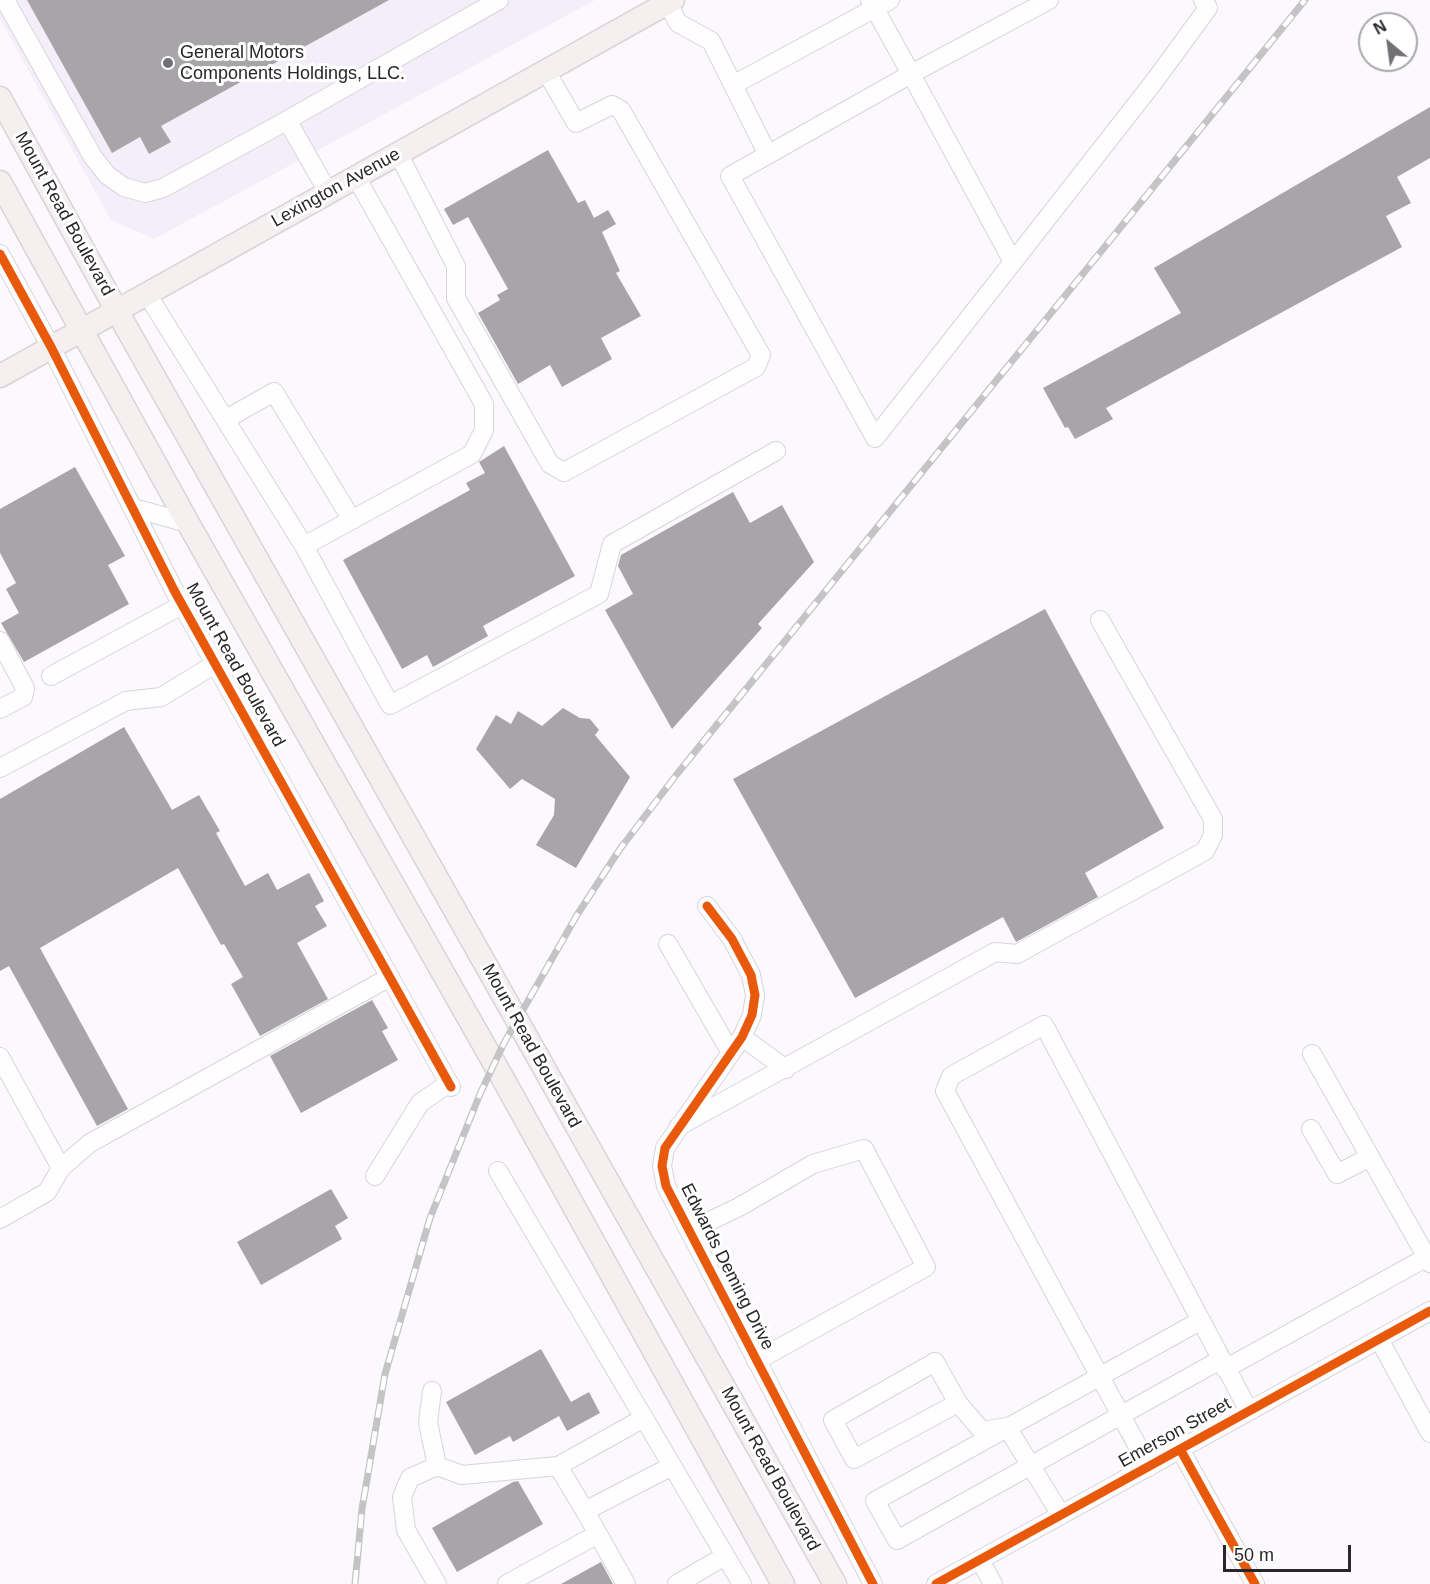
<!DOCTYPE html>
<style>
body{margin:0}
#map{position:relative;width:1430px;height:1584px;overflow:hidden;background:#fbf9fd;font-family:Arial,sans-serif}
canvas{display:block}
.north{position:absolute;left:1358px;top:12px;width:60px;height:60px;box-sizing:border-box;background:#fff;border:2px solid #a9a8aa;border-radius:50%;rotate:331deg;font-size:16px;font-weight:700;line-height:24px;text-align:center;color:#28262a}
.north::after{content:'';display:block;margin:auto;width:21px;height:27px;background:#727074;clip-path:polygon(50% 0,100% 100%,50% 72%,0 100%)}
.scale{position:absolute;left:1223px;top:1545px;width:128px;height:27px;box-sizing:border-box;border:3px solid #28262a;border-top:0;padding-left:8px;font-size:18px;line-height:21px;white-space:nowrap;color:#28262a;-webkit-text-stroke:4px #fff;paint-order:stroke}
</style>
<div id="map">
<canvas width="1430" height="1584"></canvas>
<div class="north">N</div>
<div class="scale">50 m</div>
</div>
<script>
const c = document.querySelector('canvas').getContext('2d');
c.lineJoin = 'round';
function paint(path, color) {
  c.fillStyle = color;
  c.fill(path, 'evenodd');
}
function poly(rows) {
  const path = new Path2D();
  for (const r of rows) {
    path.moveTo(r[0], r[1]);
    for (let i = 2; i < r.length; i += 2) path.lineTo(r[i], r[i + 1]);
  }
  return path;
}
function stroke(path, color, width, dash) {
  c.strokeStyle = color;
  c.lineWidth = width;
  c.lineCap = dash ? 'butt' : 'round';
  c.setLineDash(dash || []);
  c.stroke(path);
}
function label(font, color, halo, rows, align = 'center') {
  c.font = font + ' Arial,sans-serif';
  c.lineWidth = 6;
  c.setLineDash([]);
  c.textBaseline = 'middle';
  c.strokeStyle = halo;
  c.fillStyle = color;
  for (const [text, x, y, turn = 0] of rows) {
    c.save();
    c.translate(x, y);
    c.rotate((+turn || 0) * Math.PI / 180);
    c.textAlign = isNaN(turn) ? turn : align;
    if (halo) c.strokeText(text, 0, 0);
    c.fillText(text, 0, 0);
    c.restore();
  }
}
const built = poly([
 [0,0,595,0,154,239,111,220,0,19]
]);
const building = poly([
 [27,0,389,0,161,126,171,142,149,154,140,137,112,153],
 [1430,107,1430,158,1397,177,1411,203,1386,216,1402,247,1106,408,1113,419,1075,439,1068,427,1065,428,1043,388,1181,313,1154,268],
 [548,150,578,203,585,200,594,218,608,210,616,224,602,232,620,271,616,273,641,316,601,338,612,359,562,387,550,365,518,384,478,313,500,300,497,295,508,289,468,217,453,225,444,209],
 [504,446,575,576,483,626,488,636,433,667,427,655,402,669,343,560,470,490,466,483,485,473,479,462],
 [75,467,125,556,108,565,129,604,24,662,1,623,19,613,6,589,16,583,0,553,0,509],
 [733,492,750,523,782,505,814,562,758,624,762,628,672,729,605,610,633,594,618,566,621,555],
 [1045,609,1164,828,1085,873,1098,897,1016,942,1003,917,855,998,733,779],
 [563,708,580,718,590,719,599,730,595,735,630,777,576,868,536,845,554,815,555,799,522,779,510,789,476,749,496,715,511,724,518,711,542,726],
 [124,727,172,810,199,795,220,831,216,833,245,886,268,873,277,890,309,873,324,901,315,906,327,926,297,943,328,999,260,1036,231,984,243,977,224,944,221,945,178,868,40,948,128,1109,97,1126,9,966,0,971,0,799],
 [372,1000,388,1028,382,1031,398,1060,301,1113,270,1056],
 [331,1189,348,1218,335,1226,342,1239,261,1285,237,1242],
 [541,1349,571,1402,589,1392,600,1413,567,1431,559,1416,513,1442,510,1436,475,1455,446,1402],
 [518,1481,543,1524,457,1572,432,1528,513,1482],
 [601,1562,613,1584,561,1584]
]);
const minor = poly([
 [5,0,93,157,107,175,124,187,145,193,163,188,277,126,499,0],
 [870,0,911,74,1013,262,875,438,730,176,911,74,1049,0],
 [668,3,678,23,711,41,768,155],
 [733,85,890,0],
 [287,120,328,192],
 [398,153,456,266,456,298,550,464,564,472,756,367,761,355,621,110,612,105,576,123,546,71],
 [0,254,51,347,175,592,451,1087],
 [1013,262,1153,83,1208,8,1203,0],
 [147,294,304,546,472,454,484,430,484,404,356,177],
 [226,419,274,392,352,520],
 [133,508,188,523],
 [304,546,390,705,599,594,612,544,776,451],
 [0,641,25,688,23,697,0,709],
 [51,676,182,605],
 [0,768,126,701,161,697,215,664],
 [707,906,732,939,751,975,755,995,752,1015,742,1037,665,1148,662,1166,666,1186,873,1584],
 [668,944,731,1053],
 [742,1037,786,1069],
 [1312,1054,1430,1263],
 [679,1126,995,952,1017,954,1205,851,1213,835,1213,819,1100,620],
 [1311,1129,1337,1174,1370,1157],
 [61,1168,90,1143,390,977],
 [498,1171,742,1584],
 [375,1176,420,1103,449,1083],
 [0,1219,47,1192,61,1168,0,1057],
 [689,1231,739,1207,813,1164,864,1149,926,1267,756,1361],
 [1200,1321,875,1501,897,1540,1220,1360],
 [1379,1339,1430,1433],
 [1225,1369,1427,1257],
 [432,1391,428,1422,437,1466],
 [958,1403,854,1459,833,1420,935,1362,958,1403,982,1431,1007,1427,1061,1515],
 [1180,1449,1255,1584],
 [1149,1467,945,1091,951,1076,1044,1025,1249,1411],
 [585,1511,558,1466,644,1418],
 [980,1560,993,1584],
 [437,1584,406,1530,402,1497,410,1478,437,1466,462,1475,558,1466],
 [507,1584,598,1534],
 [626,1584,585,1511,672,1466],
 [677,1584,725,1556],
 [936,1584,1430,1311]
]);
const major = poly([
 [0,98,117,311,835,1584],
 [0,182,188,523,506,1084,783,1584],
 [0,376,673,0]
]);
const rail = poly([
 [355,1584,362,1509,385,1374,430,1218,480,1094,504,1043,577,915,620,849,677,774,1305,0]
]);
const cycleway = poly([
 [0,254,51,347,175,592,451,1087],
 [707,906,732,939,751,975,755,995,752,1015,742,1037,665,1148,662,1166,666,1186,873,1584],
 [1180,1449,1255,1584],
 [936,1584,1430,1311]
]);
const markers = [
 [168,63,6,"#727074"]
];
const poiNames = [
 ["General Motors",180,53],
 ["Components Holdings, LLC.",180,74]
];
const streetNames = [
 ["Lexington Avenue",336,188,-29],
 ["Mount Read Boulevard",64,214,61],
 ["Mount Read Boulevard",235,665,61],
 ["Mount Read Boulevard",531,1046,61],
 ["Edwards Deming Drive",727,1267,63],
 ["Emerson Street",1175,1433,-29],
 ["Mount Read Boulevard",770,1469,61]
];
paint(built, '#f3eef9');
paint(building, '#a7a5a8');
stroke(minor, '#d7d5d9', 20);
stroke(major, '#d7d5d8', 25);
stroke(minor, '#fefeff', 18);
stroke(major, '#f5efef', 22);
stroke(rail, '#c5c4c5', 7);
stroke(rail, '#fff', 4.5, [14]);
stroke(cycleway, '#e8590c', 9);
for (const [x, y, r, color] of markers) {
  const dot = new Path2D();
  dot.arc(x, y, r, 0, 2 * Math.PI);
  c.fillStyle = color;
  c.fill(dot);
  stroke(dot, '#fff', 2);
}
label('18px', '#28262a', '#fff', poiNames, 'left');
label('18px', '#28262a', '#fff', streetNames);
</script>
